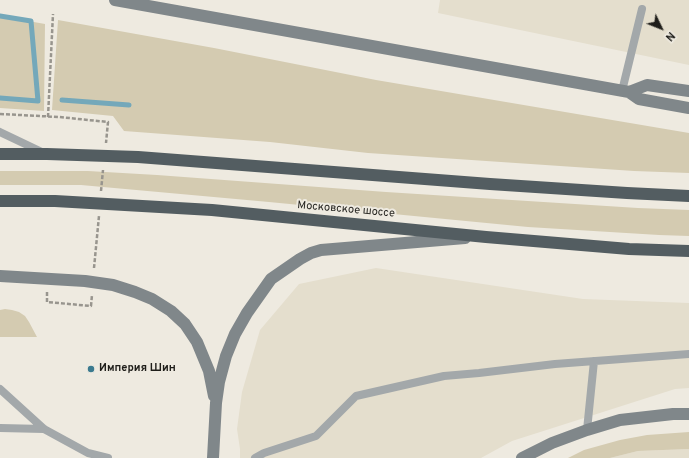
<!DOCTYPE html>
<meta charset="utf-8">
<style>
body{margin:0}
#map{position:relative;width:689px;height:458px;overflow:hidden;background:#eeeae0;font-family:Overpass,sans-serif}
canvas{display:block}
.north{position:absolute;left:641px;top:8px;width:40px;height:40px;-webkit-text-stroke:3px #eeeae0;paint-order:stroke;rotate:133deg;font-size:11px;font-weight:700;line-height:16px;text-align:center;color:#1f1e1a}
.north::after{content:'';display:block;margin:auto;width:14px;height:18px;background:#1f1e1a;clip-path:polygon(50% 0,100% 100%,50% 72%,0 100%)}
</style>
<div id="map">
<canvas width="689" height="458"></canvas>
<div class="north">N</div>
</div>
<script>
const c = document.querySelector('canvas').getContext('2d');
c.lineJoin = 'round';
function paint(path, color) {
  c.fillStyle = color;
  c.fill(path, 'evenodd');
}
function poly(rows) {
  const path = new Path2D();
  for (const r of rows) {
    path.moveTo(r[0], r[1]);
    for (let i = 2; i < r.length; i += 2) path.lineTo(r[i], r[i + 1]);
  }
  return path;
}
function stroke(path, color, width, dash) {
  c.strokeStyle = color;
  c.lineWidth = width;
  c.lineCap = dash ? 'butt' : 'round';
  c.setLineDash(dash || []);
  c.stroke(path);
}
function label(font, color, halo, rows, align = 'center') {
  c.font = font + ' Overpass,sans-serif';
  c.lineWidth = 4;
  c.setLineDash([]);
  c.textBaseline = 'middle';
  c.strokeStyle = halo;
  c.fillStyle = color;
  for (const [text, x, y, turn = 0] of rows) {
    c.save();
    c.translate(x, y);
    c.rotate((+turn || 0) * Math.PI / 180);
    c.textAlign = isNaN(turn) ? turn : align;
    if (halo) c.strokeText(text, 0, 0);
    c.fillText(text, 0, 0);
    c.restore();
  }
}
const built = poly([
 [440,0,689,0,689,65,438,13],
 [376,268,583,299,689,303,689,388,675,389,512,441,481,458,240,458,240,449,237,429,242,392,260,330,299,284],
 [689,449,689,458,610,458,638,451]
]);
const green = poly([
 [0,16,45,24,44,111,0,108],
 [58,20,214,48,376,80,689,133,689,173,634,171,368,153,270,142,124,131,113,116,52,110],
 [0,171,88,171,157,175,386,192,638,208,689,210,689,236,659,235,528,227,269,202,81,185,0,185],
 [5,309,12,310,19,312,25,316,29,322,37,337,0,337,0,310],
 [689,432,689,449,638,451,610,458,568,458,584,450,620,440,647,435]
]);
const stream = poly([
 [0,16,31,21,38,101,0,98],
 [62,100,129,105]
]);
const path = poly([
 [0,114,59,117,108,122,106,143],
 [48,117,53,14],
 [101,191,103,170],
 [94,268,99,216],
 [47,292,47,302,91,306,92,295]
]);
const lane = poly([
 [622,91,642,9],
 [0,132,44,153],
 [0,389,44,429,88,453,108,458],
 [0,428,44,429],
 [587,430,594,361],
 [255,458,264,453,316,436,356,396,444,376,479,373,555,364,689,354]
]);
const secondary = poly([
 [115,0,629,92,639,99,689,108],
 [629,92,647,85,689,91],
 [0,276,85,281,113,285,135,292,152,299,171,311,185,324,197,342,209,371,214,396],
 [213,458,216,403,219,382,226,356,235,334,247,313,271,279,300,259,311,253,321,250,465,238],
 [522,458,552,443,587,430,620,420,673,414,689,414]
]);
const highway = poly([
 [0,154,47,154,138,157,490,184,627,193,689,196],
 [0,201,55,201,212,210,486,237,629,249,689,251]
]);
const markers = [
 [91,369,4,"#3b7a8f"]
];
const streetNames = [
 ["Московское шоссе",346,210,5]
];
const poiNames = [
 ["Империя Шин",99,369]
];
paint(built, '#e4decd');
paint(green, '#d4cbb1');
stroke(stream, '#74a8ba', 5);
stroke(path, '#98958e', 2.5, [4, 2]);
stroke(lane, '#a3a8aa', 8);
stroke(secondary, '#80878a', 12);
stroke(highway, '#535d61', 12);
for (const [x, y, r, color] of markers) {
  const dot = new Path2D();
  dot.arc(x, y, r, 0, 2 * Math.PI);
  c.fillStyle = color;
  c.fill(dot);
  stroke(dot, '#eeeae0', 1.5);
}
label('11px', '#1f1e1a', '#eeeae0', streetNames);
label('bold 11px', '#1f1e1a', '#eeeae0', poiNames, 'left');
</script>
